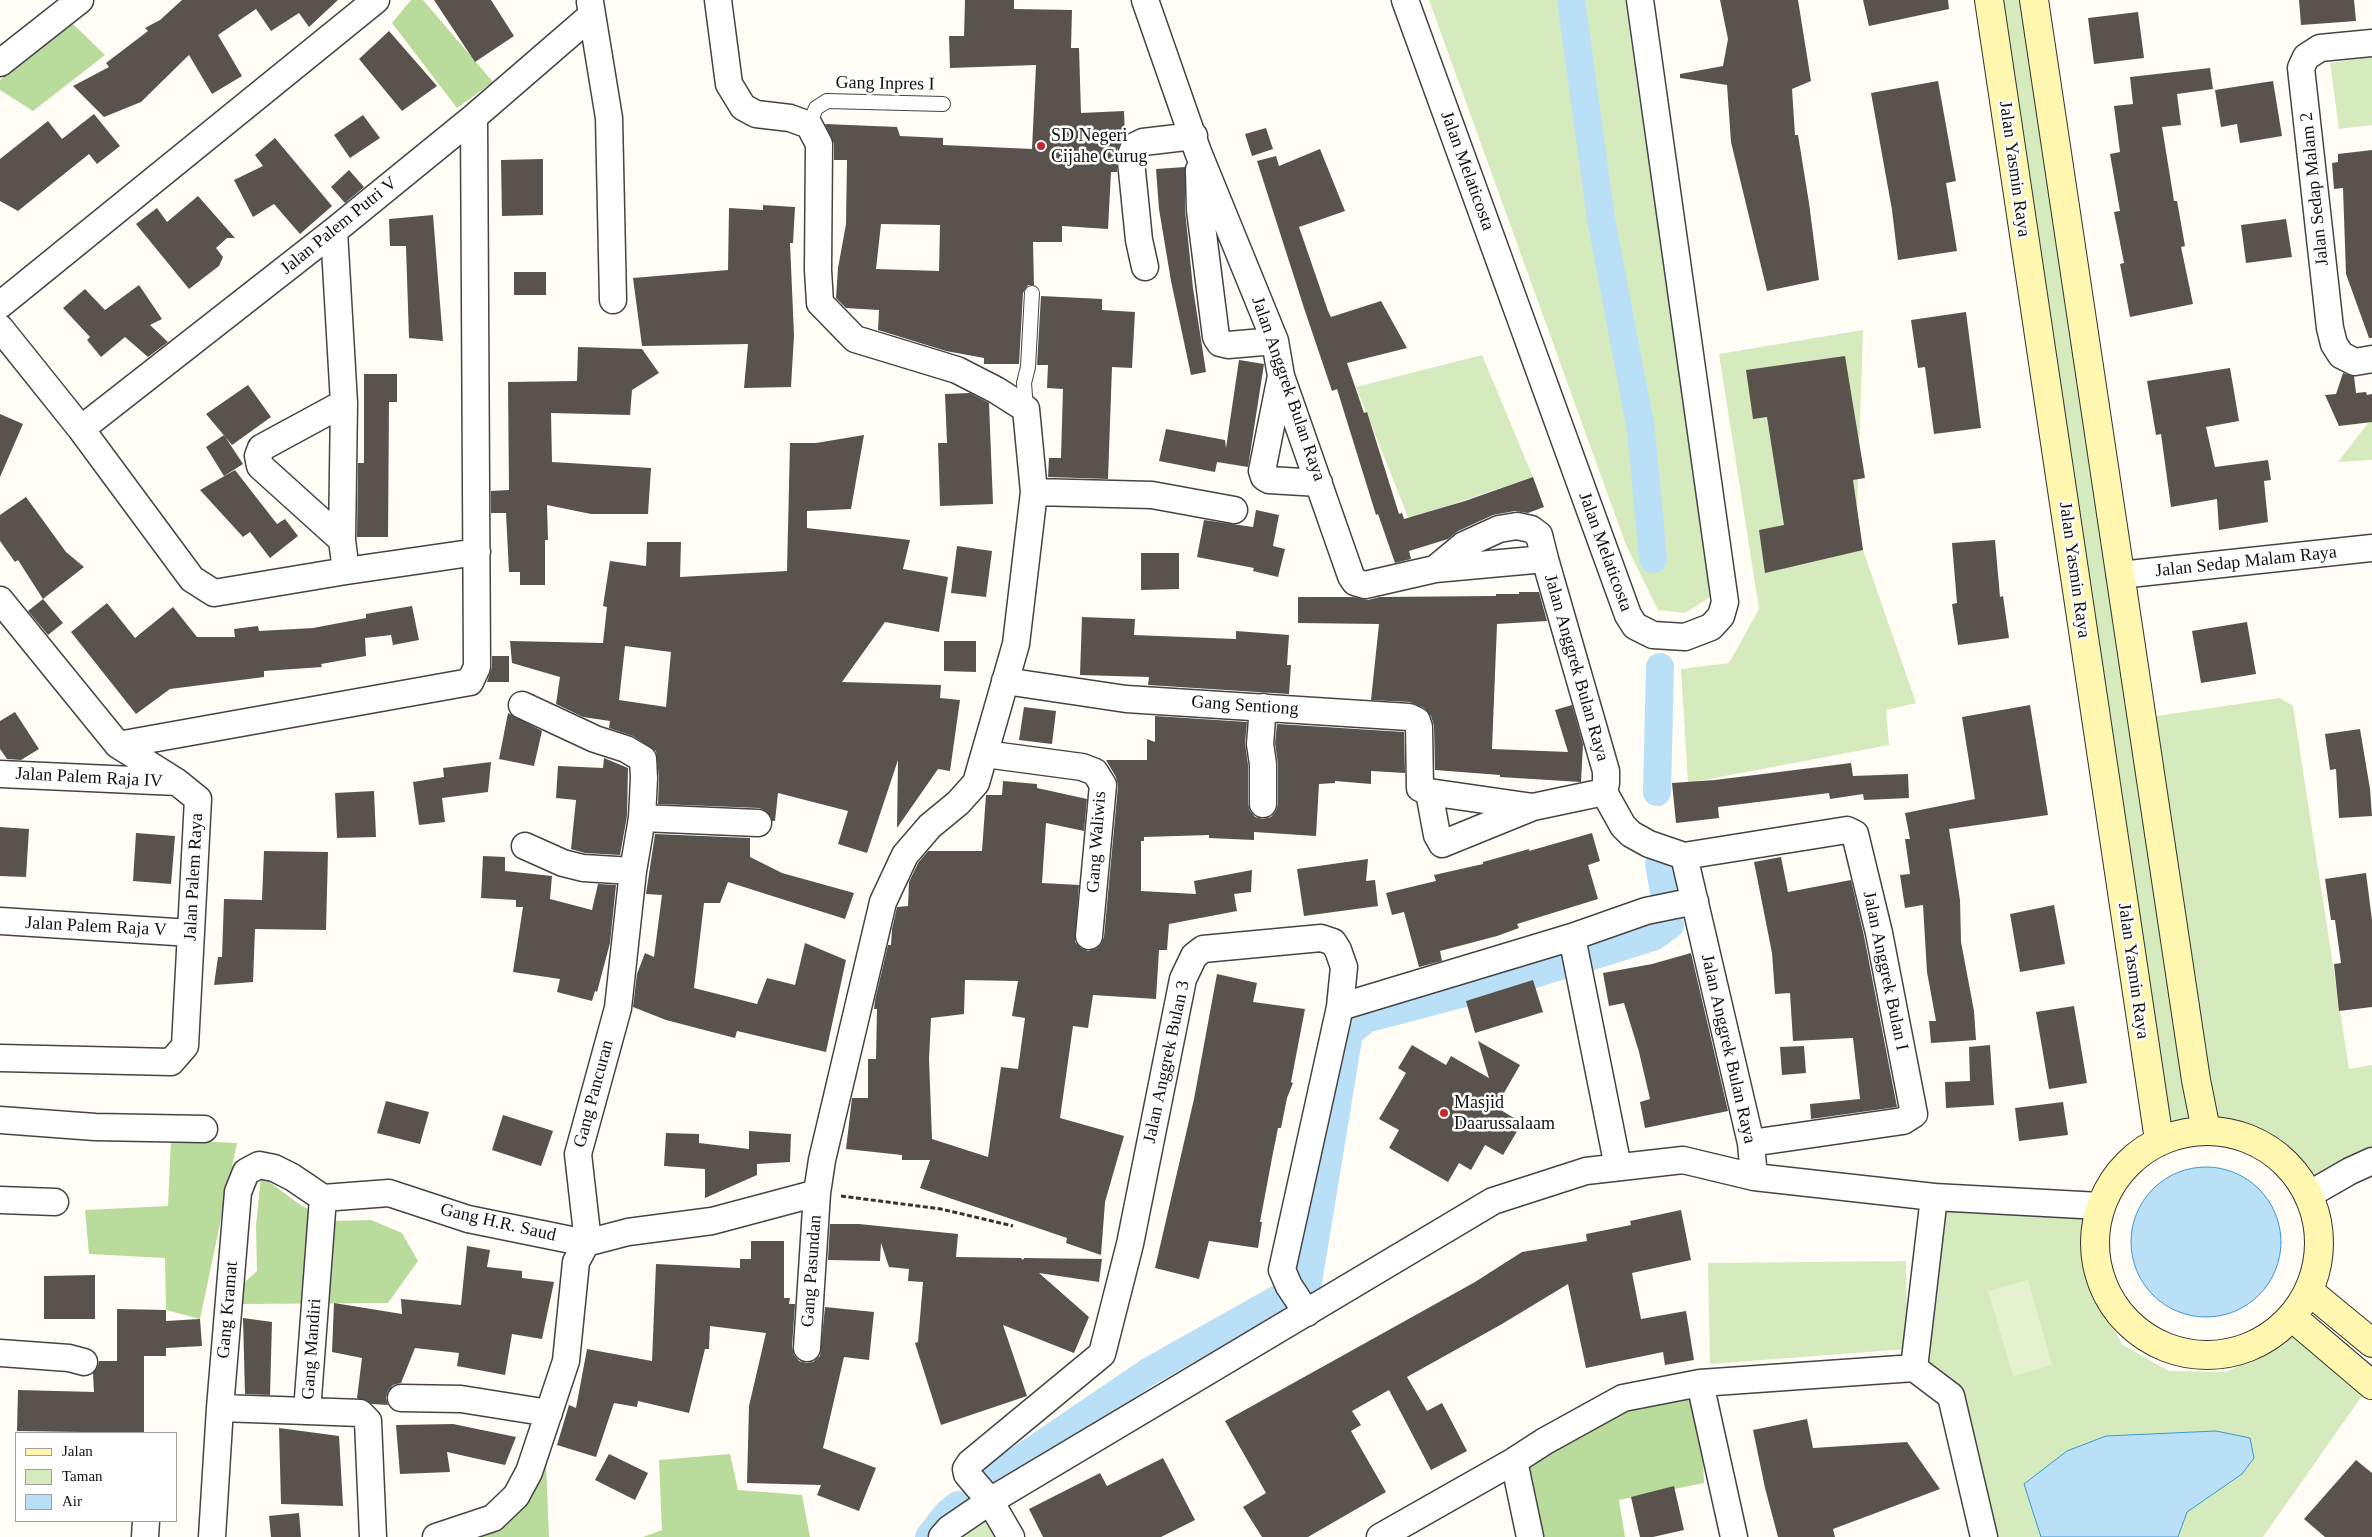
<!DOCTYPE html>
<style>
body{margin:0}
#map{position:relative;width:2372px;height:1537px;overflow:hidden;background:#fffdf5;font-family:Georgia,serif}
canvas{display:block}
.legend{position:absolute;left:15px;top:1432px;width:162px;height:90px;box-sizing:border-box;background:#fff;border:1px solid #a0a0a0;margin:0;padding:6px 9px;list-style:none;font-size:15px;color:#111}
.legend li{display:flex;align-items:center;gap:10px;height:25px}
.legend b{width:25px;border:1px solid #a0a0a0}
</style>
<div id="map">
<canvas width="2372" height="1537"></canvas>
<ul class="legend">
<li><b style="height:6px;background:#fff6b0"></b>Jalan</li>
<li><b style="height:14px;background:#d5ebbd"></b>Taman</li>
<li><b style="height:14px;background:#b9e0f7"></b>Air</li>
</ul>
</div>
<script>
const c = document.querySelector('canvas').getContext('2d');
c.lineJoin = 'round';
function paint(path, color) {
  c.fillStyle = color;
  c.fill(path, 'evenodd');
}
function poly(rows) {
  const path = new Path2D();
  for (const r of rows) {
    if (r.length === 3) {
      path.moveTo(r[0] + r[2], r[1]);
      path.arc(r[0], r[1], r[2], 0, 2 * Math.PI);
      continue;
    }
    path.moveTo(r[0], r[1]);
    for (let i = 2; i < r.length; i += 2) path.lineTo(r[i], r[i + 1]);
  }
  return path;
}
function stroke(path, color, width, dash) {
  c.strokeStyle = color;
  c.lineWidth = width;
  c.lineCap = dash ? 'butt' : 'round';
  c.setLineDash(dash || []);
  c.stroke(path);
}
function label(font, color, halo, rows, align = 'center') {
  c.font = font + ' Georgia,serif';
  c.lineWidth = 5;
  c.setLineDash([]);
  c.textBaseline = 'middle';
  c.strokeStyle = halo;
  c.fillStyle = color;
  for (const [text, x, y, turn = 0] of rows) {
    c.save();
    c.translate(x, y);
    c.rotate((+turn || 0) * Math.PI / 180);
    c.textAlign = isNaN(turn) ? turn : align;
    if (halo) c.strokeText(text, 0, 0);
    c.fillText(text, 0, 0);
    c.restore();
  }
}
const green = poly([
 [1429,0,1625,0,1707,561,1709,598,1685,613,1658,610,1626,545],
 [1989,0,2034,0,2143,718,2280,698,2293,706,2349,1069,2372,1065,2372,1162,2310,1194,2277,1153,2256,1140,2233,1132,2206,1130,2159,1140],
 [2372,57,2372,125,2339,129,2330,63],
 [1863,330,1857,510,1863,550,1916,703,1886,710,1889,745,1688,783,1681,669,1729,663,1759,609,1719,354],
 [1482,355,1533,477,1409,519,1356,387],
 [2372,418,2372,460,2338,462],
 [1934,1197,2100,1206,2094,1233,2096,1300,2123,1345,2169,1371,2227,1372,2293,1335,2364,1393,2263,1537,1994,1537,1955,1394,1914,1368],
 [1906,1261,1907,1349,1710,1364,1708,1263],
 [990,1501,1011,1537,942,1537]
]);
const forest = poly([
 [411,0,423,0,493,82,457,108,392,23],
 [71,22,105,55,33,111,0,90,0,80],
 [171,1140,237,1143,200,1319,166,1310,165,1258,89,1254,85,1210,168,1206],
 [261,1176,302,1206,332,1221,371,1220,402,1233,418,1261,388,1303,237,1304,238,1288,257,1271,256,1226],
 [1700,1383,1704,1483,1619,1500,1625,1537,1530,1537,1514,1461,1545,1441],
 [730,1454,738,1490,802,1495,810,1537,643,1537,662,1530,659,1460],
 [546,1463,549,1537,470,1537,513,1516]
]);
const pitch = poly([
 [2028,1280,2052,1365,2013,1376,1988,1291]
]);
const water = poly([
 [2206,1242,75],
 [2216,1431,2250,1438,2254,1458,2242,1474,2187,1512,2178,1537,2041,1537,2024,1484,2067,1451,2106,1436,2216,1431]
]);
const canal = poly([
 [1571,0,1601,219,1641,430,1653,559],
 [1657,792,1660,667],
 [976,1492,1004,1470,1148,1372,1308,1282,1349,1033,1366,1019,1525,977,1653,937,1670,925,1659,864],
 [929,1537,948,1513,958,1505]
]);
const building = poly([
 [182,0,338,0,309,27,299,13,271,31,256,9,218,35,242,76,212,94,189,55,141,102,104,117,73,86,109,67,106,63,148,31,145,28,160,20],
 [434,0,491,0,514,36,475,62],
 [965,0,1014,0,1014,9,1072,10,1071,48,1079,48,1081,113,1124,111,1125,136,1117,150,1117,172,1111,172,1108,229,1062,226,1062,242,1033,242,1034,285,1028,285,1023,293,1019,364,984,364,984,358,946,351,878,330,879,310,846,308,836,298,838,268,846,224,847,160,834,160,834,144,825,124,897,127,900,136,943,138,943,145,1032,149,1036,65,950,68,949,36,964,36],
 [881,224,940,225,939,271,876,269],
 [1720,0,1798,0,1811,81,1792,89,1795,135,1798,135,1809,203,1819,280,1767,291,1731,142,1727,85,1680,78,1680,74,1723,66,1728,39],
 [1863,0,1948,0,1949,9,1869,26],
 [2299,0,2354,0,2356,21,2301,25],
 [2138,12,2144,58,2094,64,2088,18],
 [389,31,437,86,402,111,359,59],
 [2210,68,2213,89,2177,94,2181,125,2162,127,2174,201,2177,201,2185,246,2181,247,2193,304,2130,317,2120,264,2124,263,2114,212,2120,211,2110,154,2120,152,2114,106,2133,104,2130,77],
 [1938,81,1956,181,1946,183,1957,251,1898,260,1892,210,1871,93],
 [2273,81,2282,136,2240,143,2237,124,2221,127,2215,90],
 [94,114,120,146,97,164,89,154,18,211,0,201,0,159,48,121,62,139],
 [363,115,380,138,350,158,334,135],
 [1266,128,1273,149,1252,156,1245,134],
 [275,138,332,206,300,234,274,204,253,217,234,180,263,166,255,155],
 [1320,149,1345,211,1299,227,1328,311,1331,317,1381,301,1407,348,1347,363,1364,413,1367,412,1399,514,1402,513,1404,519,1465,501,1533,477,1544,507,1528,513,1515,511,1493,515,1458,531,1448,539,1409,551,1411,559,1395,563,1378,514,1376,515,1337,389,1332,391,1304,308,1257,161,1276,156,1279,166],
 [2372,150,2372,338,2369,338,2346,274,2343,188,2334,189,2332,163,2338,162,2338,154],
 [543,159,543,215,502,216,501,160],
 [1185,167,1185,210,1193,288,1206,372,1191,375,1171,281,1159,209,1156,169],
 [349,170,364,187,345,203,331,187],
 [198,196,235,238,227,238,216,248,223,257,219,266,189,289,136,224,157,208,167,222],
 [763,205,795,207,793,243,790,243,794,335,791,387,744,388,748,344,642,346,633,278,728,270,729,208,763,210],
 [433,215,443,341,409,338,406,246,390,246,389,219],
 [2286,219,2292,257,2246,263,2241,225],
 [514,272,546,272,546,295,514,295],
 [139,285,162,319,150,325,168,342,148,357,125,337,101,357,87,340,90,337,63,308,85,289,105,310],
 [1041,296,1102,299,1102,310,1135,312,1132,368,1112,367,1108,479,1048,477,1049,458,1061,458,1063,389,1047,388,1048,365,1037,365],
 [1966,312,1981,428,1934,434,1925,367,1918,368,1911,320],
 [578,347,642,349,659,373,632,390,630,415,551,413,552,462,651,468,648,514,591,514,547,505,548,540,545,540,545,585,520,585,520,572,509,572,506,513,491,513,491,491,509,490,508,382,577,381],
 [1845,356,1865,478,1853,480,1863,550,1765,573,1759,530,1784,525,1767,417,1753,419,1746,370],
 [1239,360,1264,364,1248,467,1217,462,1215,472,1159,461,1166,429,1225,440,1226,448],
 [2230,368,2239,421,2206,427,2215,467,2268,460,2271,480,2264,481,2268,522,2219,530,2217,499,2171,507,2161,434,2156,435,2147,381],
 [2343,373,2354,376,2356,393,2366,392,2367,395,2372,394,2372,422,2339,426,2325,395,2336,394],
 [364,374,397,374,397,402,389,402,388,537,357,537,358,463,364,463],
 [248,385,271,417,232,445,206,414],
 [970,393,989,403,993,504,940,506,938,443,947,443,945,394],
 [0,414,23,424,0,477],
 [224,435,243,464,224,476,206,447],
 [864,435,851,509,807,511,807,528,910,540,903,569,948,577,939,632,885,622,842,682,941,685,940,698,960,700,950,771,938,769,897,828,898,760,867,853,838,844,848,811,778,793,775,821,772,821,766,811,759,808,658,804,659,777,656,751,633,736,609,728,610,721,583,717,556,704,560,677,512,663,510,641,603,643,607,607,603,606,610,561,646,566,647,542,681,542,680,577,787,571,790,443,816,443],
 [625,646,671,652,666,707,619,700],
 [235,470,277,524,285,519,298,536,270,558,250,532,243,537,200,490],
 [26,497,66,552,84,567,43,599,18,560,15,562,0,541,0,515],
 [1256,510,1279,515,1273,546,1285,549,1278,577,1253,571,1254,568,1197,557,1204,520,1253,527],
 [1995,540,2000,597,2003,596,2009,638,1958,645,1952,604,1957,603,1952,543],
 [957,546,992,551,986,597,951,593],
 [1141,553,1179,553,1179,589,1141,590],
 [1519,592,1539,592,1547,621,1497,624,1492,749,1568,752,1555,710,1572,705,1583,744,1581,782,1500,777,1500,775,1435,770,1434,726,1431,716,1424,708,1410,702,1371,700,1379,624,1298,623,1298,597,1353,597,1368,600,1380,597,1496,596,1496,594,1519,594],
 [43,599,63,623,48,635,28,611],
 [107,603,135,638,173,607,197,637,235,637,234,629,258,626,259,631,313,628,366,618,366,614,412,606,419,640,393,645,391,635,365,638,366,656,321,664,322,667,264,671,264,677,170,689,136,714,71,632],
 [1082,617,1135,619,1134,635,1236,639,1236,631,1289,635,1287,665,1291,665,1289,694,1148,685,1149,677,1080,675],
 [2247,622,2256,674,2201,683,2192,631],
 [944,641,976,641,976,672,944,671],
 [492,656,509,656,509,682,487,682,492,667],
 [2030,705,2048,815,1949,829,1960,900,1961,942,1974,1011,1976,1040,1931,1043,1929,1021,1936,1021,1927,972,1923,905,1905,908,1900,875,1910,874,1905,839,1910,839,1905,813,1975,799,1962,717],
 [1024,707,1056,711,1052,744,1019,740],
 [15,712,39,749,21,760,7,759,0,749,0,721],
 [508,713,542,731,534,766,499,759],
 [1155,716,1247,722,1245,743,1248,765,1248,804,1250,811,1255,817,1263,819,1271,817,1276,811,1278,804,1278,764,1275,743,1277,724,1404,732,1405,773,1371,771,1371,784,1335,781,1335,783,1319,784,1316,836,1254,832,1254,840,1209,838,1209,835,1144,837,1144,841,1141,841,1141,891,1196,894,1194,881,1252,870,1251,892,1234,894,1237,911,1169,924,1167,950,1159,950,1156,999,1093,995,1088,1028,1073,1026,1060,1118,1124,1136,1105,1202,1101,1255,1066,1243,1067,1238,920,1188,930,1160,902,1160,902,1155,846,1149,852,1098,868,1098,868,1059,876,1059,877,1009,874,1009,875,1000,888,945,891,945,892,929,897,907,908,906,909,882,918,863,928,851,982,851,986,795,1002,795,1003,781,1037,784,1037,788,1087,799,1084,831,1046,823,1042,883,1079,885,1075,942,1081,948,1088,951,1096,949,1101,944,1104,937,1118,786,1116,777,1106,760,1147,760,1147,739,1155,742],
 [965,980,1018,981,1012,1016,1025,1018,1018,1069,1001,1067,988,1157,932,1139,929,1059,931,1018,964,1014],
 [2360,729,2370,789,2372,816,2339,818,2336,769,2330,770,2325,734],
 [604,758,628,768,627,816,620,855,585,853,571,849,576,800,556,798,558,766,603,768],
 [491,762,488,792,442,798,445,822,419,825,413,782,444,777,443,768],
 [1851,763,1853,776,1908,774,1909,798,1864,800,1863,794,1830,799,1829,793,1718,807,1719,818,1676,823,1672,783,1715,780],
 [374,791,376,837,337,838,335,793],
 [0,827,29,829,26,877,0,876],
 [136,833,175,836,171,884,133,881],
 [1592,833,1600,861,1588,865,1598,899,1517,924,1519,928,1497,936,1440,951,1442,961,1419,967,1404,912,1392,915,1386,893,1436,881,1434,875,1483,864,1483,862,1529,849,1529,851],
 [655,834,750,838,750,857,782,873,854,893,845,919,728,882,720,903,704,903,694,988,757,1004,767,978,795,985,805,943,846,960,826,1052,737,1031,735,1038,666,1020,633,1007,637,974,645,953,654,957,662,895,646,894],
 [264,851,328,852,326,930,255,929,253,982,214,985,218,957,222,957,224,899,262,900],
 [483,856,505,857,505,871,552,876,550,899,592,910,598,884,616,885,610,943,597,992,595,991,592,1001,557,992,560,979,513,972,523,907,516,907,516,900,481,898],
 [1781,857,1788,892,1851,880,1864,936,1897,1107,1811,1119,1810,1104,1860,1099,1853,1038,1793,1041,1790,993,1775,994,1772,953,1754,862],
 [1368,859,1366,881,1375,880,1378,906,1304,916,1297,869],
 [2366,873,2372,920,2372,1007,2339,1011,2334,964,2341,963,2335,920,2331,920,2325,879],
 [2054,905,2065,964,2020,972,2010,914],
 [1691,953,1728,1111,1645,1128,1640,1102,1650,1099,1639,1052,1624,1003,1609,1006,1603,973,1652,964],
 [1217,974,1257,983,1253,1002,1305,1009,1291,1082,1293,1083,1287,1098,1281,1128,1278,1128,1272,1158,1260,1222,1262,1222,1258,1248,1209,1241,1199,1279,1155,1268,1194,1099],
 [1533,980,1543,1012,1475,1033,1466,1001],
 [2074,1006,2087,1083,2049,1089,2036,1012],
 [1478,1041,1520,1065,1496,1107,1522,1123,1503,1155,1485,1145,1471,1170,1459,1163,1448,1182,1389,1148,1399,1130,1379,1119,1406,1073,1398,1068,1412,1045,1446,1065,1451,1056,1489,1078],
 [1990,1045,1994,1105,1946,1108,1945,1082,1970,1081,1969,1047],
 [1804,1046,1806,1073,1782,1075,1780,1047],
 [386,1101,429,1112,420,1144,377,1133],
 [2063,1102,2068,1135,2019,1141,2015,1108],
 [503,1115,553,1131,541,1166,492,1150],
 [749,1131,791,1134,790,1162,757,1164,757,1175,705,1198,705,1169,664,1166,666,1133,699,1134,699,1143,749,1149],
 [1681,1210,1691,1260,1632,1273,1641,1319,1686,1311,1694,1360,1665,1365,1663,1352,1586,1368,1568,1284,1502,1324,1407,1377,1427,1411,1442,1403,1467,1451,1431,1470,1389,1390,1352,1411,1361,1425,1351,1431,1386,1492,1308,1537,1262,1537,1243,1507,1266,1493,1225,1421,1475,1282,1522,1252,1587,1241,1586,1234,1631,1225,1630,1221],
 [830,1224,859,1224,958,1234,956,1257,1021,1258,1023,1260,1024,1258,1102,1259,1099,1282,1039,1273,1089,1317,1074,1353,1003,1325,1027,1396,941,1425,915,1343,918,1342,923,1282,908,1281,909,1269,889,1267,881,1243,880,1261,828,1260],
 [751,1241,784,1241,784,1298,790,1298,789,1304,795,1304,792,1347,794,1355,799,1361,807,1363,813,1362,820,1356,825,1307,874,1312,869,1360,844,1357,823,1448,876,1468,859,1511,817,1495,821,1485,747,1483,749,1406,766,1333,710,1326,709,1349,705,1349,689,1413,638,1401,637,1407,614,1403,596,1457,557,1445,569,1405,576,1408,587,1349,652,1361,656,1264,740,1268,740,1259,751,1259],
 [467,1246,490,1250,487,1267,522,1271,522,1278,554,1282,542,1339,512,1334,505,1375,457,1366,459,1353,415,1348,401,1383,393,1385,388,1391,386,1398,388,1405,372,1404,357,1398,362,1358,332,1352,334,1303,402,1314,401,1299,461,1305],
 [95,1275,95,1319,44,1319,44,1276],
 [117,1309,166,1310,166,1321,200,1319,202,1346,166,1348,166,1356,144,1356,144,1433,17,1431,18,1390,94,1392,93,1373,98,1366,99,1361,117,1361],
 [243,1318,272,1322,270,1395,245,1394],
 [1807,1419,1813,1448,1907,1442,1940,1489,1833,1529,1835,1537,1778,1537,1765,1488,1753,1430],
 [453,1424,516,1437,505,1465,447,1452,450,1472,400,1474,396,1425],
 [279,1428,339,1436,343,1506,281,1504],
 [609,1454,648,1473,635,1500,595,1480],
 [1163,1458,1195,1520,1161,1537,1043,1537,1029,1509,1100,1473,1107,1486],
 [2356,1460,2372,1473,2372,1537,2325,1537,2304,1519],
 [1674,1486,1684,1530,1653,1537,1640,1537,1631,1497],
 [299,1513,301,1537,271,1537,269,1516]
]);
const path = poly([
 [841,1196,941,1209,1013,1226]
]);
const lane = poly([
 [809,125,816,108,827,101,943,104],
 [1026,409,1024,383,1028,367,1032,293]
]);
const street = poly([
 [1145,0,1198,152,1275,341,1281,376,1351,576,1355,582,1365,585,1435,569,1545,559,1606,771,1606,783,1604,792,1623,826,1631,834,1649,844,1684,856,1751,1143,1754,1177],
 [1405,0,1628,615,1635,626,1653,635,1685,637,1711,627,1721,616,1725,602,1640,0],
 [590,2,609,118,613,300],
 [2372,43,2320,48,2306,57,2301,68,2330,328,2334,344,2341,355,2355,362,2372,359],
 [0,63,80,0],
 [1199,170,1200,210,1216,337,1220,343,1228,345,1275,341],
 [334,231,344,403,342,540,346,571],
 [1145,267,1139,240,1131,161,1132,152,1135,146,1143,142,1194,136],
 [0,305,376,0],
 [0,328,81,429,192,579,214,593,346,571,477,552],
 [1281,376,1262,471,1264,477,1269,480,1319,483],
 [81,429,334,231,474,117,592,15],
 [1034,492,1152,495,1234,510],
 [342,540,260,466,258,456,261,448,344,403],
 [1435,569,1464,545,1499,529,1517,526,1531,529,1539,535,1545,559],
 [2120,575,2372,548],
 [0,600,118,745,177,782,198,799,185,1046,171,1062,0,1058],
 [1005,681,1126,699,1409,717,1417,721,1419,727,1420,788,1429,792,1533,807],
 [522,705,595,739,626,749,643,759,644,778,642,818,633,871,618,1008,578,1154,588,1242],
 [118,745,470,682,477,667,474,117],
 [985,754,1082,767,1095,772,1103,785,1089,936],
 [0,774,177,782],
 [1429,792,1437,835,1442,844,1533,807,1604,792],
 [1263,804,1263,764,1260,744,1263,707],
 [642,818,758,823],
 [525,846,563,863,583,868,633,871],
 [1684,856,1847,830,1855,834,1879,933,1914,1114,1903,1121,1751,1143],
 [0,921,191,933],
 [1572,937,1618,1167],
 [1340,1007,1572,937,1646,911,1695,901],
 [0,1120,95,1127,204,1129],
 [2310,1194,2350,1171,2372,1161],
 [1934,1197,1914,1368,1951,1396,1984,1537],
 [323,1198,307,1411,360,1413,368,1421,373,1537],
 [323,1198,389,1193,468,1219,586,1243],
 [0,1200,55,1202],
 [807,1348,817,1193],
 [0,1353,69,1358,84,1362],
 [1700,1383,1734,1537],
 [401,1398,461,1399,549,1413],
 [220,1408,307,1411],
 [1514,1461,1530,1537],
 [145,1537,146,1521],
 [212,1537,220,1408,238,1192,246,1172,259,1165,274,1168,292,1177,323,1198],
 [436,1537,493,1518,516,1496,529,1472,566,1361,576,1262,586,1243,628,1232,712,1221,817,1193,822,1160,883,902,905,855,930,826,958,803,976,783,1016,644,1034,492,1026,409,996,390,957,370,855,339,820,303,818,270,819,144,809,125,790,118,756,114,743,107,729,84,718,0],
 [942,1537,949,1529,990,1501,1493,1201,1586,1171,1683,1160,1754,1177,1934,1197,2100,1206],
 [1011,1537,990,1501,967,1474,966,1469,970,1463,1102,1354,1130,1244,1183,979,1194,956,1203,949,1321,938,1333,942,1338,950,1344,967,1340,1007,1282,1270,1289,1286,1307,1313],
 [1380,1537,1514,1461,1545,1441,1623,1398,1700,1383,1914,1368]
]);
const secondary = poly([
 [1989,0,2159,1140],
 [2034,0,2196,1080,2206,1130],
 [2207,1243,112],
 [2309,1291,2372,1343],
 [2292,1317,2372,1385]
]);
const markers = [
 [1041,146,5,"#c4262e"],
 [1444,1113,5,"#c4262e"]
];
const streetNames = [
 ["Gang Inpres I",885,84,1],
 ["Jalan Yasmin Raya",2014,169,82],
 ["Jalan Melaticosta",1467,171,70],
 ["Jalan Sedap Malam 2",2315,189,-96],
 ["Jalan Palem Putri V",339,226,-39],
 ["Jalan Anggrek Bulan Raya",1288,389,71],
 ["Jalan Melaticosta",1605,552,70],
 ["Jalan Sedap Malam Raya",2246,562,-6],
 ["Jalan Yasmin Raya",2074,570,82],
 ["Jalan Anggrek Bulan Raya",1576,668,74],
 ["Gang Sentiong",1245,706,4],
 ["Jalan Palem Raja IV",89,778,3],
 ["Gang Waliwis",1097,842,-86],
 ["Jalan Palem Raya",194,877,-87],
 ["Jalan Palem Raja V",96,927,3],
 ["Jalan Anggrek Bulan I",1885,971,78],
 ["Jalan Yasmin Raya",2133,971,82],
 ["Jalan Anggrek Bulan Raya",1728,1049,77],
 ["Jalan Anggrek Bulan 3",1167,1062,-78],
 ["Gang Pancuran",594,1094,-75],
 ["Gang H.R. Saud",498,1223,13],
 ["Gang Pasundan",812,1271,-86],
 ["Gang Kramat",228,1310,-85],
 ["Gang Mandiri",312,1349,-86]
];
const poiNames = [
 ["SD Negeri",1051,136],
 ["Cijahe Curug",1051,157],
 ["Masjid",1454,1103],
 ["Daarussalaam",1454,1124]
];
paint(green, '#d5ebbd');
paint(forest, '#b9dc9c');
paint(pitch, '#e6f2cf');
paint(water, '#b9e0f7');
stroke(water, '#3f96cf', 1);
stroke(canal, '#b9e0f7', 28);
paint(building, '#5a524d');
stroke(lane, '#444', 16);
stroke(street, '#444', 29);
stroke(secondary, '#333', 30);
stroke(path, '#333', 3, [5, 2.5]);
stroke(lane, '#fff', 14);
stroke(street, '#fff', 26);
stroke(secondary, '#fff6b0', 28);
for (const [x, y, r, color] of markers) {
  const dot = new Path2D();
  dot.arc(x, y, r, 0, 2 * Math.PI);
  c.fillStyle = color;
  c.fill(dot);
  stroke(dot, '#fff', 2);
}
label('18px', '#111', '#fff', streetNames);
label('18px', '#111', '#fff', poiNames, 'left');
</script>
